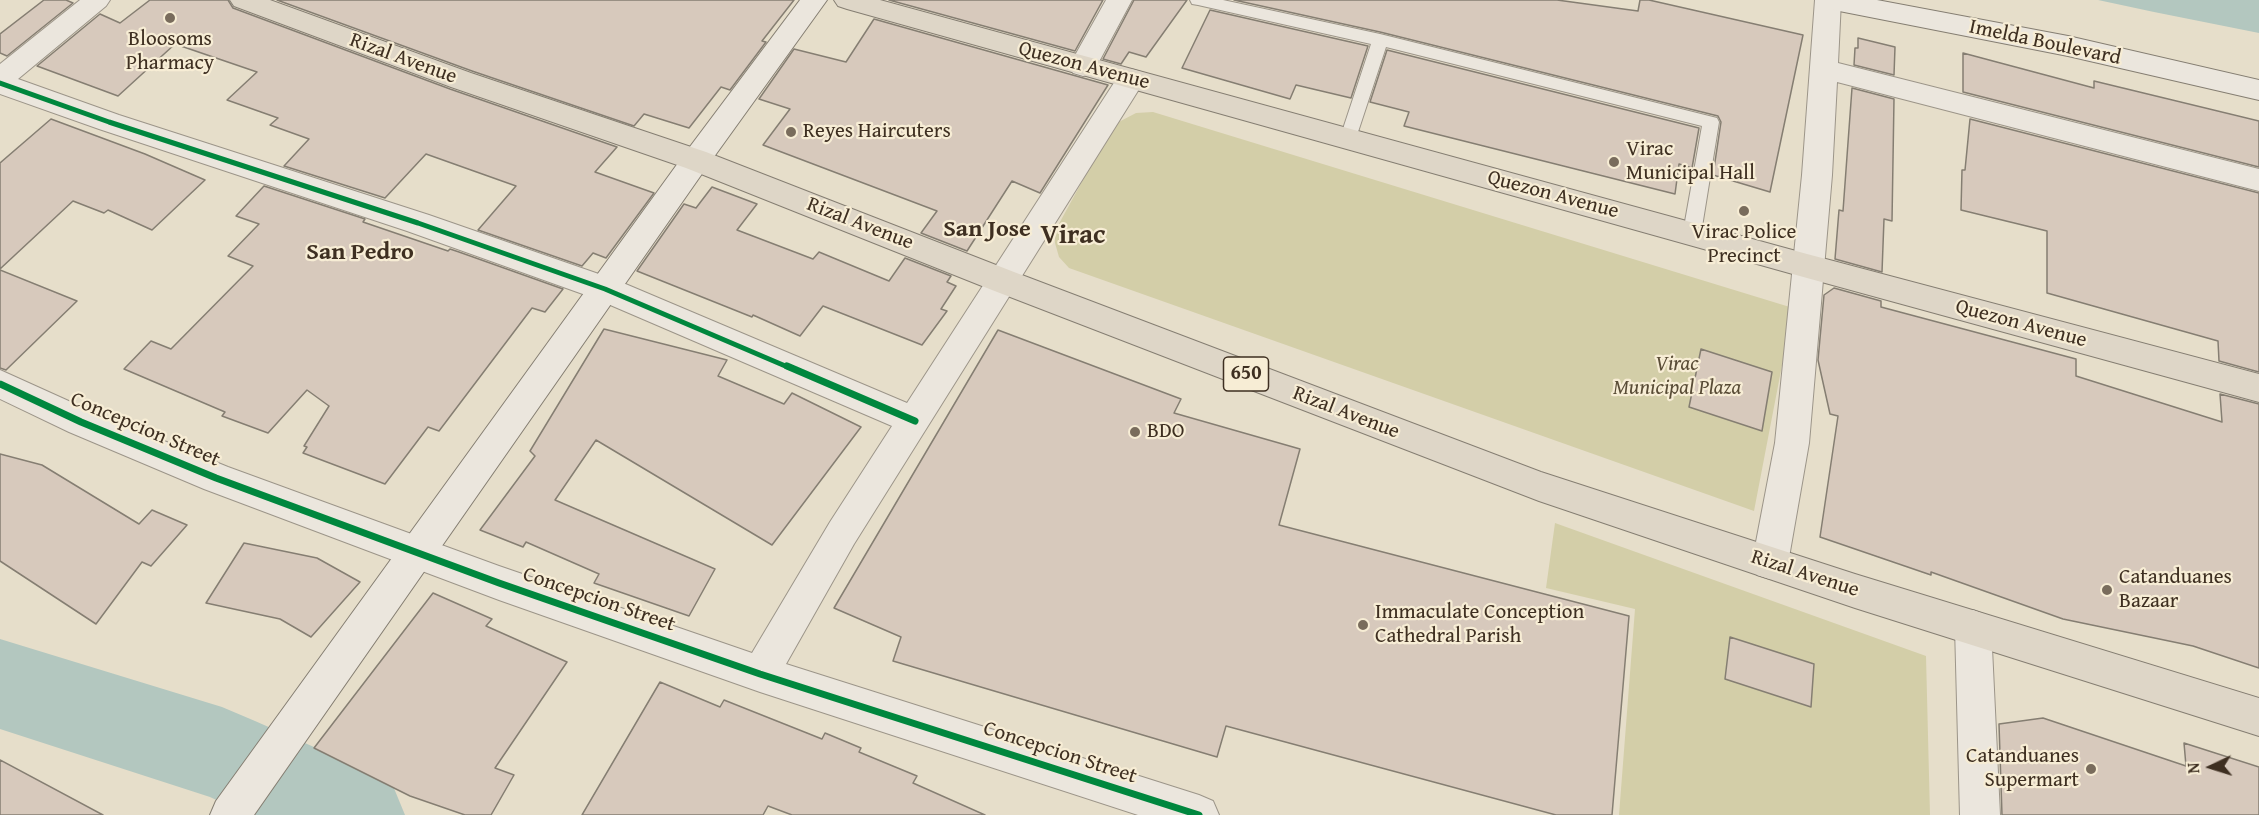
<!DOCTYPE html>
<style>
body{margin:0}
#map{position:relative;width:2259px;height:815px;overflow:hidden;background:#e6deca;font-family:"Gentium Book Plus",serif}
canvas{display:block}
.north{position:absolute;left:2181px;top:737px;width:60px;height:60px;-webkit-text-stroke:4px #f7edd5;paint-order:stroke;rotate:266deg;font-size:16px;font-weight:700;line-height:24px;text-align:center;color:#3e2f21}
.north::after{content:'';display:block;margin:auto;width:21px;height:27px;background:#3e2f21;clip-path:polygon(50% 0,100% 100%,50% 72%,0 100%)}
</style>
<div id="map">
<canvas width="2259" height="815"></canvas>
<div class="north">N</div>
</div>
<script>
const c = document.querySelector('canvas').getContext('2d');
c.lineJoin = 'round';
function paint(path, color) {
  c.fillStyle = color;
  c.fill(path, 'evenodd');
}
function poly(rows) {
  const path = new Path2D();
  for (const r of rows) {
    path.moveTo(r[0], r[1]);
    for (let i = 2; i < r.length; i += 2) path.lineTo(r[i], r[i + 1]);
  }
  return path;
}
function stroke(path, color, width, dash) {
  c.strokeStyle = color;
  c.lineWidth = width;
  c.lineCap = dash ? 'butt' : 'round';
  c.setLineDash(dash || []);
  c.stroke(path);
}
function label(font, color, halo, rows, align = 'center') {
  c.font = font + ' "Gentium Book Plus",serif';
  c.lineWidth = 4.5;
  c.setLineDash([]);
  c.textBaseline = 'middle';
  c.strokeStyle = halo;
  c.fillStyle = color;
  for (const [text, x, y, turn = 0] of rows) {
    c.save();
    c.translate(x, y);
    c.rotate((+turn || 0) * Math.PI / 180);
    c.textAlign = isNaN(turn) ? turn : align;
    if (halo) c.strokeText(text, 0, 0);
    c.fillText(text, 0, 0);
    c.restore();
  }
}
const green = poly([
 [1153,112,1793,308,1754,511,1069,268,1059,257,1055,243,1055,231,1113,125,1136,113],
 [1555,523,1926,656,1930,815,1619,815,1635,609,1546,588]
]);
const water = poly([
 [2098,0,2259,0,2259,33,2154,12]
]);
const river = poly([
 [0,639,222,707,255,721,391,781,405,815,248,815,210,797,0,729,0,639]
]);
const building = poly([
 [44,0,66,0,73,3,7,56,0,53,0,34,44,0],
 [150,0,228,0,233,8,450,89,617,147,595,172,654,193,606,258,593,253,582,266,478,230,516,186,426,154,385,198,284,166,309,139,270,125,278,118,227,100,257,72,175,44,118,96,37,66,100,14,120,23,150,0],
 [277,0,794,0,762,41,766,42,730,90,721,87,689,128,644,114,634,126,472,71,277,0],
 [889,0,1103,0,1075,51,889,0],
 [1134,0,1187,0,1146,57,1129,52,1121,64,1103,59,1134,0],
 [1234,0,1557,0,1638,11,1640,0,1649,0,1803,35,1770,192,1713,175,1721,122,1718,116,1380,32,1234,0],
 [1210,10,1368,46,1351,98,1296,85,1290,99,1182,68,1210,10],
 [874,19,1108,85,1040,193,1012,181,967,251,921,233,937,211,763,145,790,109,759,99,794,49,846,62,874,19],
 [1858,38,1895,47,1894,75,1854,65,1855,48,1858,48,1858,38],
 [1387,50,1699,128,1692,168,1679,164,1675,194,1404,126,1409,112,1370,102,1387,50],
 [1963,53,2094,88,2094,81,2259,121,2259,167,1963,92,1963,53],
 [1852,88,1894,99,1892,221,1884,219,1882,272,1835,259,1839,210,1843,211,1852,88],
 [51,119,145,154,205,180,152,230,108,210,104,213,73,201,0,269,0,163,51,119],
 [1970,119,2259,193,2259,372,2219,361,2218,341,2047,293,2047,231,1961,210,1962,170,1965,170,1970,119],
 [264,186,365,219,363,222,448,251,450,249,459,252,563,289,545,312,532,308,439,431,428,427,385,484,303,453,307,447,304,446,329,406,307,390,268,433,222,416,225,412,124,369,151,341,171,349,253,266,228,256,259,224,236,216,264,186],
 [712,187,757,204,737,230,813,259,819,252,889,281,905,258,951,276,947,282,956,286,941,309,947,311,922,345,823,306,800,336,753,315,752,317,637,271,684,204,696,208,712,187],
 [0,270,77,301,6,370,0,368,0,270],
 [1834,288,1881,301,1881,307,2076,359,2076,376,2222,422,2220,394,2259,404,2259,668,2193,646,2063,619,1931,572,1931,575,1820,537,1838,416,1830,414,1818,360,1824,295,1834,288],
 [604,329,727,360,718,376,784,404,792,393,861,427,772,545,596,440,555,500,715,569,689,616,594,583,599,574,526,542,523,547,480,530,535,456,530,451,604,329],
 [998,330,1181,399,1174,413,1300,449,1279,525,1629,616,1612,815,1556,815,1226,726,1217,757,893,661,901,637,834,608,998,330],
 [1701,349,1772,372,1762,431,1689,407,1701,349],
 [0,454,42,465,139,524,152,510,187,525,151,566,142,562,96,624,0,561,0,454],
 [244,543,317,558,360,582,311,637,280,619,206,603,244,543],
 [433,593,492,619,486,626,567,662,495,768,514,775,491,815,465,815,410,796,314,748,433,593],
 [1730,637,1814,664,1811,707,1725,679,1730,637],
 [660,682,720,707,724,700,822,739,825,733,861,748,859,752,917,776,913,783,985,815,792,815,768,806,763,815,582,815,660,682],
 [2043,718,2186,766,2184,743,2259,767,2259,815,2002,815,1999,724,2043,718],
 [0,760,103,815,0,815,0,760]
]);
const service = poly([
 [1190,0,1223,0,1380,34,1717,118,1719,122,1701,233,1698,238,1692,240,1686,238,1683,233,1702,126,1386,47,1356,138,1354,142,1348,144,1342,142,1340,138,1371,44,1198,5,1192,4,1190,0]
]);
const minor = poly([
 [80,0,110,0,106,6,18,79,119,115,429,215,616,280,907,403,1121,72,1131,69,1141,72,1145,79,1141,86,854,544,786,664,1199,795,1213,801,1219,815,1138,815,760,692,499,600,204,489,69,432,0,399,0,370,93,412,228,467,499,566,752,653,830,522,892,426,594,298,407,231,99,129,0,94,0,64,80,0],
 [1106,0,1132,0,1093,73,1083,76,1073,73,1069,66,1106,0],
 [1815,0,1841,0,1838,63,2259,169,2259,191,1837,82,1832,175,1809,443,1788,563,1783,575,1770,579,1757,575,1752,563,1775,443,1802,175,1815,0],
 [1973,610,1986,615,1991,627,2000,815,1960,815,1955,627,1960,615,1973,610]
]);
const secondary = poly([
 [800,0,827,0,706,168,254,815,210,815,216,801,686,152,800,0],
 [1816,0,1877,0,2068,36,2259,80,2259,100,2068,56,1829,9,1820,6,1816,0]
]);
const primary = poly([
 [230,0,270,0,471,73,706,152,1014,272,1541,472,1855,574,2259,698,2259,736,1855,608,1539,501,992,290,686,168,451,87,234,6,230,0],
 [834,0,880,0,1807,254,2259,374,2259,402,1807,278,847,9,838,6,834,0]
]);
const cyclewayFar1 = poly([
 [0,83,109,122,418,223,605,289,790,368]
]);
const cycleway = poly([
 [787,366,915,421],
 [0,384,81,422,216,478,499,583,760,674,1199,815]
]);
const markers = [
 [170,18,6,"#796c5c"],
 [791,132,6,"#796c5c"],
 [1614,162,6,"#796c5c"],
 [1744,211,6,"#796c5c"],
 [1135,432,6,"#796c5c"],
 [2107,590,6,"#796c5c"],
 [1363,625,6,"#796c5c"],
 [2091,769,6,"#796c5c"]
];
const shields = [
 [1246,374,45]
];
const shieldNames = [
 ["650",1246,374]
];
const poiNames = [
 ["Bloosoms",170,40,"center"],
 ["Pharmacy",170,64,"center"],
 ["Reyes Haircuters",803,132],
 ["Virac",1626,150],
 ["Municipal Hall",1626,174],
 ["Virac Police",1744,233,"center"],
 ["Precinct",1744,257,"center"],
 ["BDO",1147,432],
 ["Catanduanes",2119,578],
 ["Bazaar",2119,602],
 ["Immaculate Conception",1375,613],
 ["Cathedral Parish",1375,637],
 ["Catanduanes",2079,757,"right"],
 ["Supermart",2079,781,"right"]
];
const streetNames = [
 ["Imelda Boulevard",2045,43,12],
 ["Rizal Avenue",403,59,20],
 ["Quezon Avenue",1084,66,15],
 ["Quezon Avenue",1553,195,15],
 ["Rizal Avenue",860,224,21],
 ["Quezon Avenue",2021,324,15],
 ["Rizal Avenue",1346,413,21],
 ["Concepcion Street",145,430,23],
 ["Rizal Avenue",1805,574,18],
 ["Concepcion Street",599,600,19],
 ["Concepcion Street",1060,753,18]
];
const parkNames = [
 ["Virac",1677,365],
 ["Municipal Plaza",1677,389]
];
const quarterNames = [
 ["San Jose",987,230],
 ["San Pedro",360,253]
];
const districtNames = [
 ["Virac",1073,236]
];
paint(green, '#d3cea8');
paint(water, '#b3c7bf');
paint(river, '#b3c7bf');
paint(building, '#d7c9bc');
stroke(building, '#857e72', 1.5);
stroke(service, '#9c9589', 2);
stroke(minor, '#9c9589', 2);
stroke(secondary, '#857e72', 2);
stroke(primary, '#857e72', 2);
paint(service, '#ebe6dd');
paint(minor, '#ebe6dd');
paint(secondary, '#ebe6dd');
paint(primary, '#ded6c7');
stroke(cyclewayFar1, '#00873e', 5);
stroke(cycleway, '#00873e', 7);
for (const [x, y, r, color] of markers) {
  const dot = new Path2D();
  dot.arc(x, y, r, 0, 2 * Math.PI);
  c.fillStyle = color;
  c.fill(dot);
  stroke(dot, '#f7edd5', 2);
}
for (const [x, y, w] of shields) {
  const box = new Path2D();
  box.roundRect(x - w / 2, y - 17, w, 34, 4.5);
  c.fillStyle = '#f7edd5';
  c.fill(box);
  stroke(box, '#3e2f21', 1.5);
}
label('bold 20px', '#3e2f21', null, shieldNames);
label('21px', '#3e2f21', '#f7edd5', poiNames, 'left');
label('21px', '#3e2f21', '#f7edd5', streetNames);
label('italic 21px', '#594c36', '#f7edd5', parkNames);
label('bold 24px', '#3e2f21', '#f7edd5', quarterNames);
label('bold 27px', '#3e2f21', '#f7edd5', districtNames);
</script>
